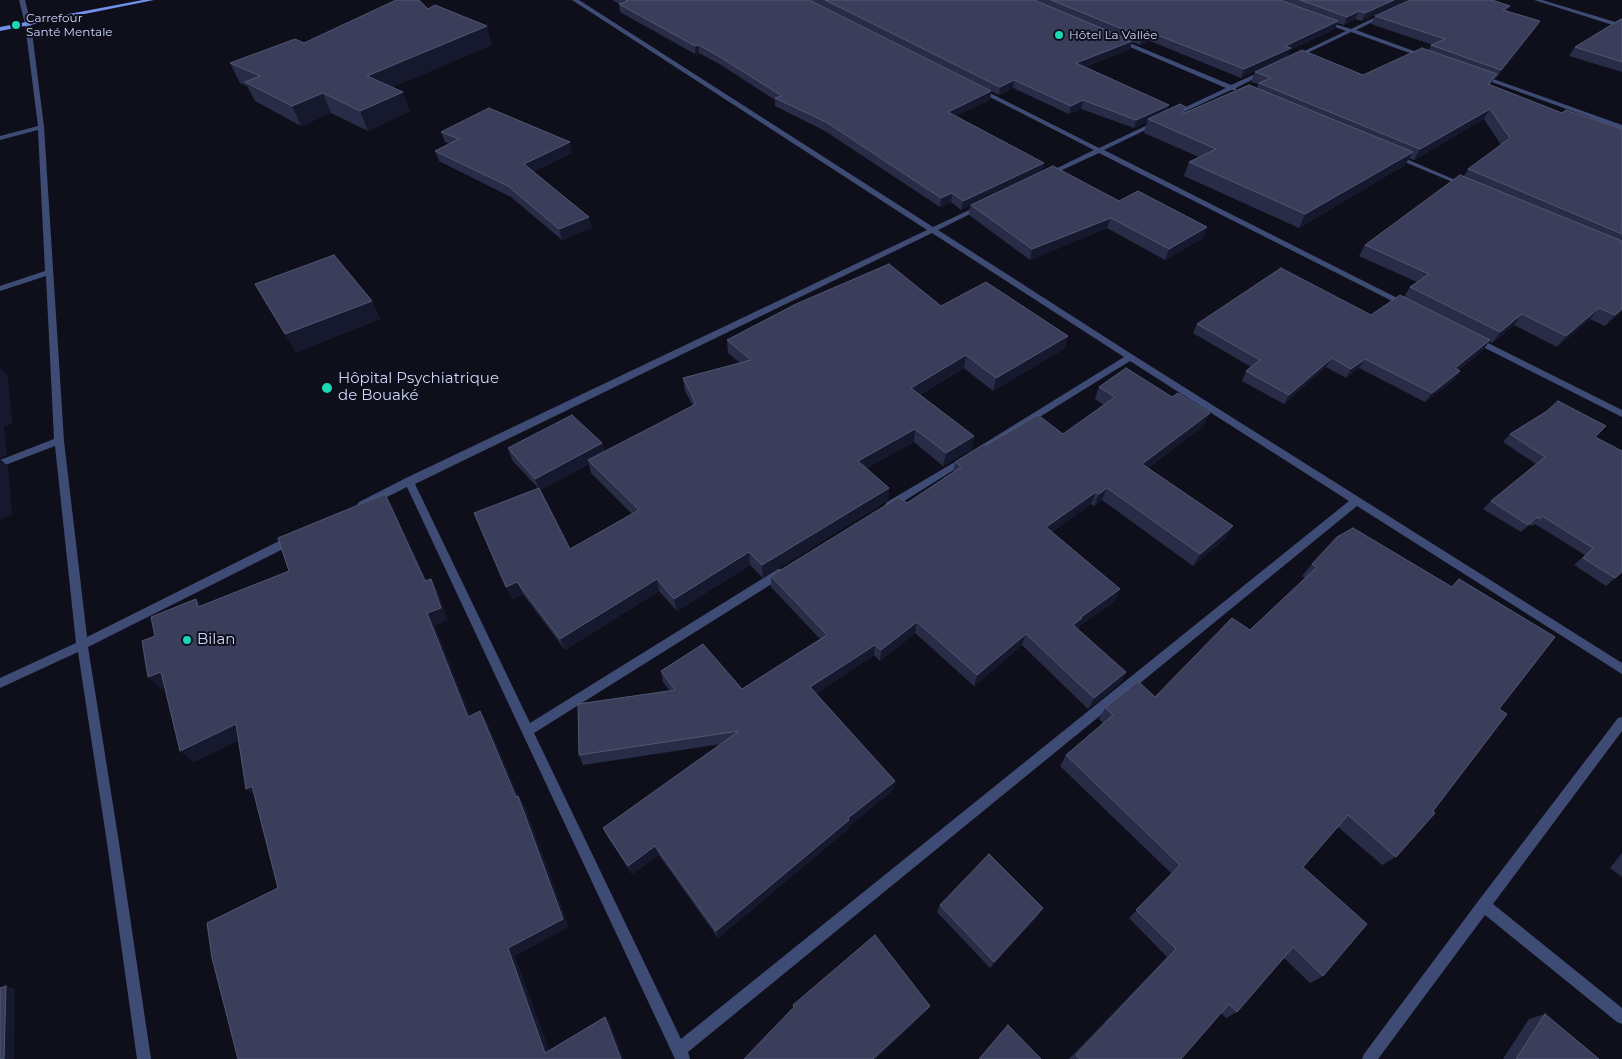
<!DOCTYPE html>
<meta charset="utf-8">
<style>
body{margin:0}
canvas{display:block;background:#0e0f1b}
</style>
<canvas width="1622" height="1059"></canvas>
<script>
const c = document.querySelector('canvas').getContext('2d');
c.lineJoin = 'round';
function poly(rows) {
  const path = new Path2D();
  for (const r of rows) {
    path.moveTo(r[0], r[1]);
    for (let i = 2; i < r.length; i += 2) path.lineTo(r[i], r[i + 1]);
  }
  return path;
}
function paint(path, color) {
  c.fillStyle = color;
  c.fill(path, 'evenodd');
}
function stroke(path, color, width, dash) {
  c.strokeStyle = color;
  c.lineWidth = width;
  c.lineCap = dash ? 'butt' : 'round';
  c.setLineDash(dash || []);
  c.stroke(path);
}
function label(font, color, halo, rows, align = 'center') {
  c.font = font + ' Montserrat,sans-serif';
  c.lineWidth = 4;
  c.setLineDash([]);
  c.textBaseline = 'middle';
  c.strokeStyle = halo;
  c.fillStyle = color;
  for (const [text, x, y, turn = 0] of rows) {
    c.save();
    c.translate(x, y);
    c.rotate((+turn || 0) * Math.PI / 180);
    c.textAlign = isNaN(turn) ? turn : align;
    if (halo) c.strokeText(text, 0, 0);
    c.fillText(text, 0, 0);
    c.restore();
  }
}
const street = poly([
 [19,0,25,0,31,24,44,127,64,441,87,637,287,537,295,537,296,540,295,543,88,647,119,843,151,1059,137,1059,107,843,78,652,0,688,0,678,76,643,55,446,0,467,0,460,54,439,46,276,0,291,0,286,45,271,38,130,0,140,0,136,38,126,25,24,19,0],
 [572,0,579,0,933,227,980,205,984,205,984,207,938,230,1133,355,1622,663,1622,674,1357,506,688,1052,690,1059,675,1059,407,487,365,508,359,508,357,505,359,502,406,478,927,230,572,0],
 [932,233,1124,357,985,443,983,445,985,447,991,447,1130,361,1349,501,681,1039,534,733,786,575,787,572,786,569,778,569,530,723,415,484,932,233],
 [1534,0,1542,0,1622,24,1622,28,1534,0],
 [1382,14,1387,15,1356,30,1425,55,1425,57,1421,57,1351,32,1297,58,1292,57,1346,31,1322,22,1322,20,1351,29,1382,14],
 [1116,39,1120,39,1231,85,1262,71,1267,72,1236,88,1236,90,1231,90,1173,117,1170,115,1171,114,1226,88,1116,41,1116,39],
 [1478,75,1482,75,1622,125,1622,129,1478,77,1478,75],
 [978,89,982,89,1099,148,1154,122,1158,122,1158,124,1104,150,1411,305,1407,307,1404,307,1099,153,1049,176,1045,176,1045,174,1094,150,978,91,978,89],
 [1393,155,1397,155,1467,185,1462,186,1393,157,1393,155],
 [1476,337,1622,410,1622,417,1473,342,1473,338,1476,337],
 [965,456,970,459,968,461,893,508,887,508,885,505,887,502,965,456],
 [1622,717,1622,731,1493,904,1622,1008,1622,1024,1617,1022,1485,915,1378,1059,1362,1059,1364,1054,1479,900,1618,718,1622,717]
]);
const secondary = poly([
 [143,0,154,0,0,31,0,27,143,0]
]);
const wall = poly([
 [612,0,1407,0,1362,21,1355,19,1344,25,1337,23,1335,29,1290,50,1241,78,1150,41,1140,45,1132,42,1130,49,1085,67,1167,110,1183,113,1257,88,1258,84,1251,82,1255,72,1363,75,1428,51,1431,45,1433,45,1371,24,1375,16,1510,6,1507,11,1540,21,1535,29,1496,78,1495,78,1490,85,1562,113,1622,129,1622,311,1605,326,1590,319,1557,347,1514,325,1492,343,1489,341,1484,349,1458,370,1454,380,1425,402,1359,368,1346,378,1326,367,1284,404,1242,381,1246,371,1251,367,1193,333,1197,324,1371,315,1404,297,1410,287,1417,282,1359,256,1365,245,1464,176,1468,169,1501,145,1484,119,1414,160,1409,158,1405,165,1299,228,1184,176,1189,162,1199,157,1144,133,1147,122,1134,128,1081,109,1069,114,1013,88,999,95,991,91,990,100,956,116,1042,171,1119,201,1203,238,1165,260,1107,228,1030,260,969,215,970,205,961,210,951,202,940,207,825,131,775,106,775,100,721,65,699,53,695,54,620,12,619,4],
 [428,9,492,45,392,87,410,111,368,131,331,113,301,126,255,101,247,86,240,83,230,63],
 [1622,20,1622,72,1569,56,1575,47],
 [441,132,572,153,533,172,592,228,562,240,511,197,439,161,435,151,449,144,445,142],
 [255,284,372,301,380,319,296,352],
 [941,306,1068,336,1064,349,993,391,964,368,920,395,972,449,943,466,914,442,866,468,889,488,888,500,763,578,750,565,677,611,659,591,565,650,523,594,512,599,538,488,512,460,508,448,602,443,604,452,693,406,685,391,683,378,740,363,728,353,727,340],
 [589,464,591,473,632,514,570,549,540,490],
 [1099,387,1204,425,1148,468,1226,538,1193,566,1102,500,1094,506,1091,504,1052,532,1115,601,1079,626,1078,629,1126,672,1120,683,1088,709,1022,645,974,686,915,633,880,661,874,655,816,694,895,781,893,790,849,826,848,829,718,938,659,855,632,874,607,836,603,828,721,744,583,765,579,755,670,691,663,682,661,671,742,689,820,639,771,587,771,576,907,503,953,473,955,462,986,445,1063,434,1104,405,1095,399],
 [1510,434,1595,437,1615,578,1606,586,1574,565,1585,555,1535,524,1532,526,1529,525,1521,532,1483,509,1491,501,1536,464,1503,442],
 [1312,564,1451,587,1459,579,1499,709,1396,857,1382,865,1338,827,1303,867,1323,976,1310,983,1284,958,1237,1012,1226,1018,1221,1013,1181,1059,1069,1059,1167,957,1129,918,1172,874,1060,766,1066,755,1103,723,1099,719,1105,708,1155,697,1250,630,1305,578,1302,576],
 [1622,853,1622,877,1610,868],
 [940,905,1038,916,990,968,937,912],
 [1545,1014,1599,1059,1503,1059,1529,1019]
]);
const shadedWall = poly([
 [1394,0,1407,0,1362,21,1365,13],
 [1510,6,1505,14,1503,10],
 [1359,11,1355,19,1344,25,1347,17],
 [1338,21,1335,29,1290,50,1288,56,1241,78,1244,69,1285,46],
 [1540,21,1535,29,1496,78,1501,70],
 [487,26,492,45,374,95,367,76],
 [1152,33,1150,41,1140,45,1142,37],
 [1132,41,1130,49,1074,71,1076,63],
 [699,45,699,53,695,54,695,46],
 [1014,80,1013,88,999,95,1000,87],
 [991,91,990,100,947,121,948,112],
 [403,92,410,111,368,131,360,111],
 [323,93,331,113,301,126,292,106],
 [1083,100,1081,109,1069,114,1071,106],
 [1169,105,1166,113,1148,119,1147,122,1134,128,1136,120],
 [1490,109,1484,119,1414,160,1420,149],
 [570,142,572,153,527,175,524,164],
 [1413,152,1405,165,1299,228,1305,214],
 [1044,163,1042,172,961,210,963,201],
 [952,193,951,202,940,207,941,198],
 [589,217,592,228,562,240,559,229],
 [1111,218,1107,228,1030,260,1032,249],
 [1207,227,1203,238,1165,260,1169,249],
 [372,301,380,319,296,352,285,334],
 [1599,308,1590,319,1557,347,1566,336],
 [1622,309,1622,311,1605,326,1615,315],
 [1522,314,1514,325,1492,343,1500,332],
 [1068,336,1064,349,993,391,996,378],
 [1490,340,1484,349,1448,377,1455,368],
 [966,355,964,368,909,401,911,388],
 [1332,358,1326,367,1284,404,1289,395],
 [1365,359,1359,368,1346,378,1351,369],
 [0,367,8,376,12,424,4,426,7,455,0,458],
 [1460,371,1454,380,1425,402,1432,393],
 [1210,413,1204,425,1137,476,1142,464],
 [915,429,914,442,857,474,858,461],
 [974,436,972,449,943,466,946,453],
 [602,443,605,455,588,460,589,464,540,491,535,479],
 [0,459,8,466,12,515,0,519],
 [889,488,888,500,763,578,762,565],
 [1107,488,1102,500,1094,506,1099,494],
 [1096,492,1091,504,1043,539,1046,527],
 [385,494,393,508,433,594,425,581],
 [1233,526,1226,538,1193,566,1200,554],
 [749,552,750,565,677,611,674,599],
 [431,579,438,592,448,620,435,626,475,728,468,717,427,613],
 [657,579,659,591,565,650,560,639],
 [517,582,523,594,512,599,506,587],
 [1120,589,1115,601,1079,626,1077,629,1073,625,1081,617],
 [196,599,208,611,198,607],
 [917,622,915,633,880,661,881,650],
 [1026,634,1022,645,974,686,977,675],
 [875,645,874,655,810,698,810,687],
 [161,672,174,684,162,689,148,677],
 [1126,672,1120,683,1088,709,1094,698],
 [480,711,487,722,520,799,525,806,569,927,515,956,552,1058,545,1053,508,948,516,797],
 [236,724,248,736,194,762,180,751],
 [895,781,893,790,849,826,848,829,718,938,716,931,848,818],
 [252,786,259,799,246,789],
 [655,846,659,855,632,874,628,866],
 [1043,908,1038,916,990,968,994,962],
 [6,986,15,989,14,1059,4,1059],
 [930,1006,927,1011,876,1059,873,1059],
 [605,1017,610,1023,624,1059,621,1059]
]);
const building = poly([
 [396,0,419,0,428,9,435,5,487,26,367,76,403,92,360,111,323,93,292,106,245,82,260,76,230,63,295,39,304,43,396,0],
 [626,0,809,0,991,91,948,112,1044,163,963,201,952,193,941,198,826,122,775,98,782,96,720,57,699,45,695,46,619,4,628,1,626,0],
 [825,0,1034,0,1132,41,1076,63,1169,105,1136,120,1083,100,1071,106,1014,80,1000,87,825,0],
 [1051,0,1280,0,1338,21,1285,46,1291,48,1244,69,1152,33,1142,37,1051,0],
 [1300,0,1394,0,1365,13,1359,11,1347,17,1300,0],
 [1410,0,1492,0,1510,6,1503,10,1540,21,1501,70,1431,45,1445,39,1375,16,1410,0],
 [1621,19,1622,20,1622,62,1575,47,1621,19],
 [1422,48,1497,74,1488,84,1562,113,1566,110,1622,129,1622,234,1468,169,1510,138,1490,109,1420,149,1259,83,1271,78,1255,72,1302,50,1363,75,1422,48],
 [1249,85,1413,152,1305,214,1189,162,1216,149,1148,119,1180,104,1186,107,1182,114,1249,85],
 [489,108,570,142,524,164,589,217,559,229,508,186,435,151,459,139,441,132,489,108],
 [1053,166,1119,201,1138,191,1207,227,1169,249,1111,218,1032,249,971,205,1053,166],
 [1460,175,1622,241,1622,309,1615,315,1599,308,1566,336,1522,314,1500,332,1410,287,1429,274,1365,245,1460,175],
 [334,255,372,301,285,334,255,284,334,255],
 [889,264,941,306,986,282,1068,336,996,378,966,355,911,388,974,436,946,453,915,429,858,461,889,488,762,565,749,552,674,599,657,579,560,639,517,582,506,587,474,513,539,488,570,549,639,510,588,460,696,404,683,378,751,360,727,340,796,304,889,264],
 [1281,268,1371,315,1400,295,1490,340,1455,368,1460,371,1432,393,1365,359,1351,369,1332,358,1289,395,1246,371,1260,360,1197,324,1281,268],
 [1126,368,1172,397,1178,393,1210,413,1142,464,1233,526,1200,554,1107,488,1099,494,1096,492,1046,527,1120,589,1081,617,1082,618,1073,625,1126,672,1094,698,1026,634,977,675,917,622,881,650,875,645,810,687,895,781,848,818,849,820,716,931,655,846,628,866,603,828,739,731,579,755,578,704,675,690,661,671,703,644,742,689,827,635,771,576,899,497,907,503,961,467,955,462,984,444,986,445,1038,415,1063,434,1115,397,1099,387,1126,368],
 [1558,401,1606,426,1595,437,1622,451,1622,572,1615,578,1583,558,1593,548,1542,516,1540,519,1537,517,1528,525,1491,501,1545,457,1510,434,1547,411,1558,401],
 [572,415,602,443,535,479,508,448,572,415],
 [385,494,425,581,431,579,441,608,427,613,468,717,480,711,516,797,518,796,563,919,508,948,545,1053,605,1017,621,1059,238,1059,212,958,207,923,278,888,252,786,246,789,236,724,180,751,161,672,148,677,142,641,155,636,151,617,196,599,198,607,289,571,278,538,385,494],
 [1353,528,1452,587,1459,579,1555,637,1499,709,1507,714,1433,811,1435,813,1396,857,1348,815,1303,867,1367,924,1323,976,1293,947,1237,1012,1229,1004,1181,1059,1080,1059,1076,1055,1176,949,1136,910,1180,865,1066,755,1113,715,1105,708,1138,681,1155,697,1232,618,1250,630,1317,567,1312,564,1337,537,1353,528],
 [989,854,1043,908,994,962,940,905,989,854],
 [875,935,930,1006,873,1059,744,1059,794,1007,793,1005,875,935],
 [6,986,4,1059,0,1059,0,988,6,986],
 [1545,1014,1599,1059,1516,1059,1545,1014],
 [1008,1025,1041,1059,979,1059,1008,1025]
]);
const markers = [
 [16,25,5,"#1cd7b5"],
 [1059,35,5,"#1cd7b5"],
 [327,388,6,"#1cd7b5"],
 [187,640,5,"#1cd7b5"]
];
const farPoinames = [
 ["Carrefour",26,18],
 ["Santé Mentale",26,32],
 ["Hôtel La Vallée",1069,35]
];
const poiNames = [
 ["Hôpital Psychiatrique",338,379],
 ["de Bouaké",338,396],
 ["Bilan",197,640]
];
paint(street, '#3e4c75');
paint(secondary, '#7191ed');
paint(wall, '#282c47');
paint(shadedWall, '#16192e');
paint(building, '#3a3e5a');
stroke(building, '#515673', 1);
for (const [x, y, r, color] of markers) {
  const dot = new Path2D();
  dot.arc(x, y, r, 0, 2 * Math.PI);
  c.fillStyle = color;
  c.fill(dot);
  stroke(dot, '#0e0f1b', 2);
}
label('12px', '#ced5f9', '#0e0f1b', farPoinames, 'left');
label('15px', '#ced5f9', '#0e0f1b', poiNames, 'left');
</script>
